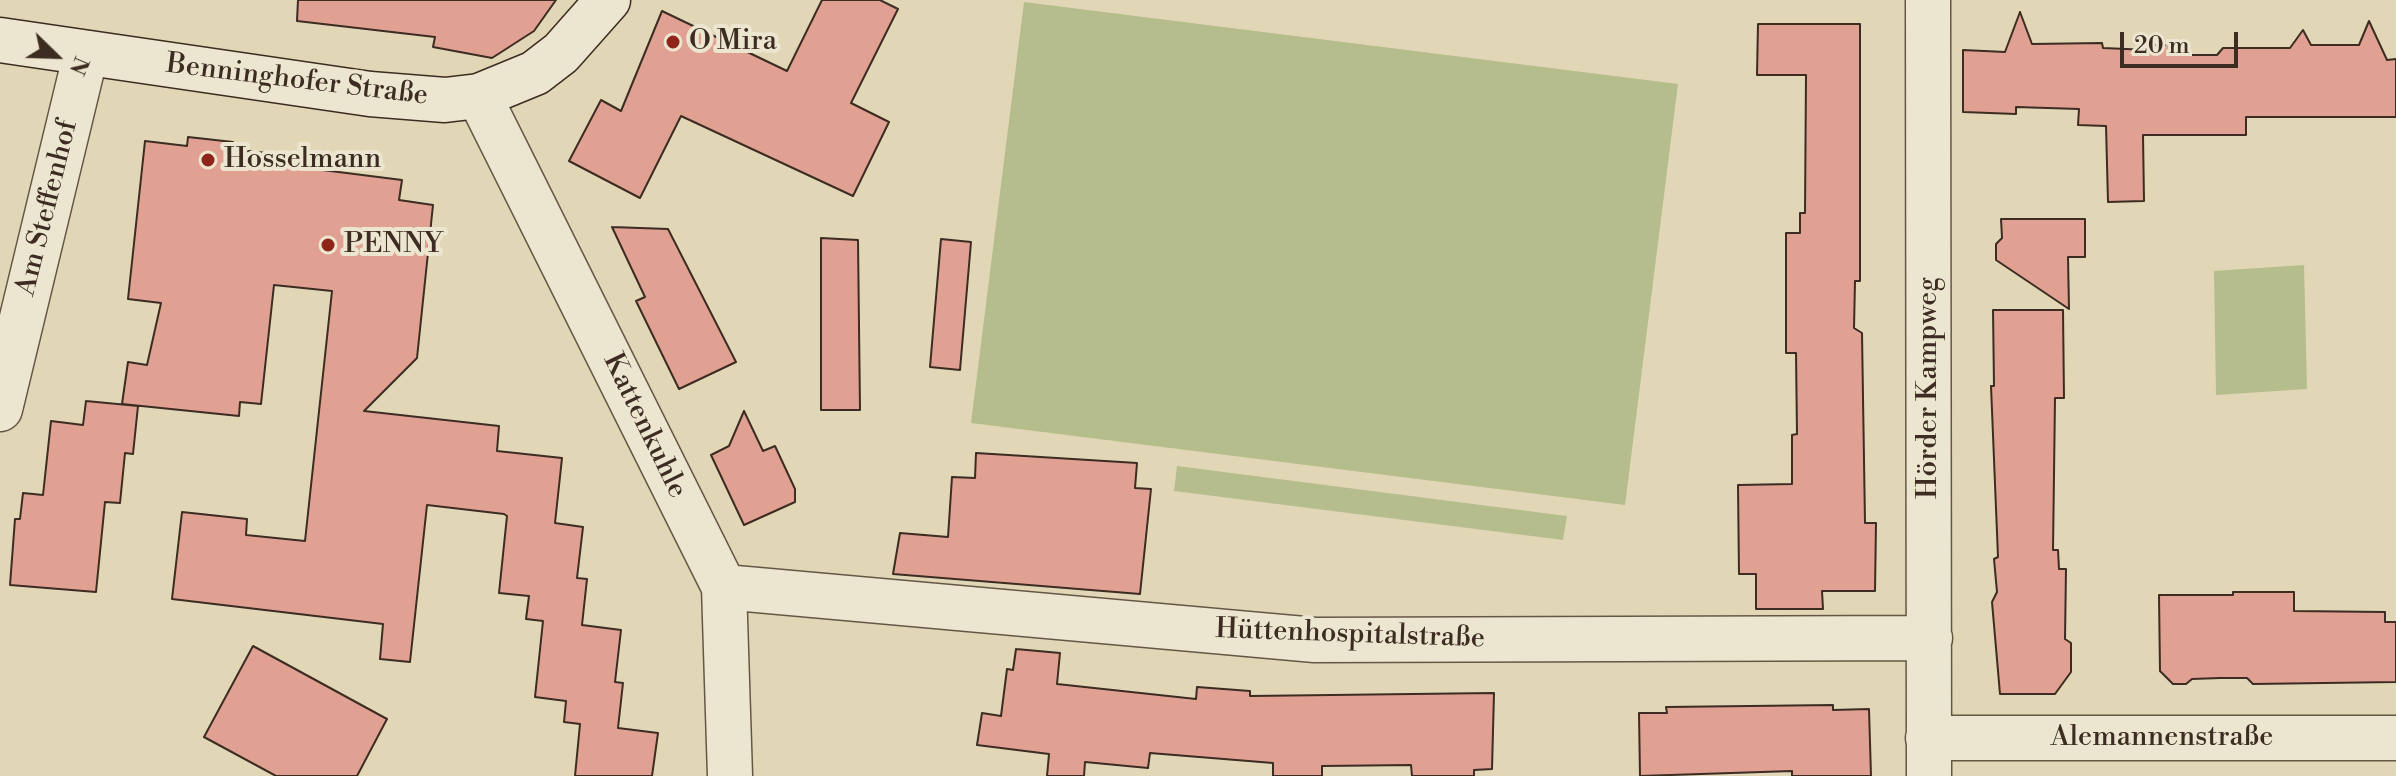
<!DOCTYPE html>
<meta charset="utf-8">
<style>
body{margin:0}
#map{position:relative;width:2396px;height:776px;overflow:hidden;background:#e1d7b6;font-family:"Libre Bodoni",serif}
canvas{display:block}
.north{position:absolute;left:16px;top:16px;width:80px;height:80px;-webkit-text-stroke:6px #ece5d0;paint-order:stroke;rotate:113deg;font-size:22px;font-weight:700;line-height:32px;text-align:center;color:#3c2c21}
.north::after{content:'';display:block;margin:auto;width:28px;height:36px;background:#3c2c21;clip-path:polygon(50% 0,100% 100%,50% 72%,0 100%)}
.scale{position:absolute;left:2120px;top:32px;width:118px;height:36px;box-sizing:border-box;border:4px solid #3c2c21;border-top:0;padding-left:10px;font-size:24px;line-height:28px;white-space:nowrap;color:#3c2c21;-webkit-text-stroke:6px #ece5d0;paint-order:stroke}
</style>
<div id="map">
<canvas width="2396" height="776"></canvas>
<div class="north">N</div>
<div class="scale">20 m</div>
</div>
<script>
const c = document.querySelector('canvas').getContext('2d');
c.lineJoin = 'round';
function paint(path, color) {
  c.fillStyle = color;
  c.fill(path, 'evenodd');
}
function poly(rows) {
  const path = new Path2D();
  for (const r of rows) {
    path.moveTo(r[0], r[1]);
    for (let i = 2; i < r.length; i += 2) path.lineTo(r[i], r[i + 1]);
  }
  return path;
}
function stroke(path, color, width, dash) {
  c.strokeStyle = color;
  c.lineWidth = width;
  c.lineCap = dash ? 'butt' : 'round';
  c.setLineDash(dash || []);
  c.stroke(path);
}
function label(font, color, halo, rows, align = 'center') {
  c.font = font + ' "Libre Bodoni",serif';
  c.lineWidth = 8;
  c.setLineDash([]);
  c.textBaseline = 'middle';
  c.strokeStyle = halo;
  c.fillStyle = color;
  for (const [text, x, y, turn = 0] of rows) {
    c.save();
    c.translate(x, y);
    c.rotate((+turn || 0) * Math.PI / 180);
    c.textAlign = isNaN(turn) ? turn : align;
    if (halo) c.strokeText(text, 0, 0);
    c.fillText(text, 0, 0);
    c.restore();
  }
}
const green = poly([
 [1024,2,1678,84,1625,505,971,423],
 [2304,265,2307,389,2216,395,2214,271],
 [1177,466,1567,516,1563,540,1174,491]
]);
const building = poly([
 [298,0,556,0,534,31,492,58,433,47,435,37,297,21,298,0],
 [822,0,880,0,898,9,851,103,889,122,853,196,681,116,640,198,569,161,601,100,621,111,662,11,787,71,822,0],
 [2020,12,2032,44,2102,43,2103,48,2149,50,2154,45,2170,45,2176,55,2217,55,2223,48,2290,48,2303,30,2311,45,2359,45,2369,21,2387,60,2396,59,2396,117,2246,117,2246,135,2143,135,2144,201,2108,202,2106,126,2078,125,2079,109,2016,107,2016,114,1963,112,1963,50,2005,52,2020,12],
 [1758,24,1860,24,1860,281,1855,281,1854,328,1862,333,1865,523,1876,523,1875,591,1822,591,1823,609,1756,609,1756,574,1739,574,1738,485,1792,484,1792,435,1797,434,1796,353,1786,353,1786,233,1800,233,1800,213,1805,213,1806,75,1757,75,1758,24],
 [188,137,233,142,232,149,275,154,275,164,402,180,399,200,433,205,417,358,364,411,499,426,497,451,562,458,555,523,583,527,577,578,587,579,582,625,621,630,615,682,623,683,618,728,658,733,652,776,575,776,580,724,564,722,566,701,535,697,543,621,526,619,529,596,499,593,507,516,504,514,427,505,410,662,380,659,383,624,172,599,182,512,247,519,246,535,305,541,332,291,274,285,261,404,240,402,239,416,122,404,128,362,147,365,161,303,128,299,145,141,187,146,188,137],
 [2001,219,2085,219,2085,257,2068,257,2069,309,1996,260,1996,244,2002,238,2001,219],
 [612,227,668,229,736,362,679,389,636,301,645,297,612,227],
 [821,238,858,240,860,410,821,410,821,238],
 [941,239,971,242,960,370,930,367,941,239],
 [1993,310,2063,310,2064,398,2055,398,2053,550,2058,550,2059,569,2066,569,2065,639,2071,643,2071,672,2055,694,2000,694,1992,602,1997,592,1994,559,1998,557,1991,386,1994,386,1993,310],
 [86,401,138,406,133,454,125,453,120,503,105,502,96,592,10,585,15,519,20,519,23,493,43,495,51,421,83,425,86,401],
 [744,411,763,451,775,446,795,489,795,502,744,525,711,455,729,446,744,411],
 [976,453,1137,463,1135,488,1151,489,1140,594,893,574,900,533,948,537,952,477,975,478,976,453],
 [2233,592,2294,592,2294,611,2385,612,2385,622,2396,622,2396,682,2253,684,2247,678,2220,678,2192,679,2186,684,2173,684,2160,671,2159,595,2233,595,2233,592],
 [253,646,387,719,357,776,276,776,204,737,253,646],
 [1016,649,1060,653,1057,684,1196,699,1197,687,1250,691,1250,696,1494,693,1492,769,1474,770,1474,776,1412,776,1411,765,1322,766,1322,776,1273,776,1273,763,1150,753,1148,768,1085,762,1084,776,1047,776,1049,754,977,745,982,713,1001,716,1007,669,1013,670,1016,649],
 [1833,705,1833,710,1869,709,1871,776,1792,776,1792,771,1640,776,1639,713,1667,713,1666,707,1833,705]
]);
const street = poly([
 [1928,0,1929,776],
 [479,96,724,587,730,776],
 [0,409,86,53],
 [724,587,1315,640,1930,638],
 [1928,738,2396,738]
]);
const secondary = poly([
 [0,40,370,94,445,100,479,96,535,73,561,53,608,0]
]);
const markers = [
 [673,42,8,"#8f2418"],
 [208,160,8,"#8f2418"],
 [328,245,8,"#8f2418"]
];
const poiNames = [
 ["O Mira",689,42],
 ["Hosselmann",224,160],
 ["PENNY",344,245]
];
const streetNames = [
 ["Benninghofer Straße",297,81,7],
 ["Am Steffenhof",48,208,-76],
 ["Hörder Kampweg",1929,388,-90],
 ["Kattenkuhle",644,426,64],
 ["Hüttenhospitalstraße",1350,635,2],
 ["Alemannenstraße",2162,738]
];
paint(green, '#b6bd8c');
paint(building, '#e0a192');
stroke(building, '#3c2c21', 2);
stroke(street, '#655746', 47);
stroke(secondary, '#3c2c21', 47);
stroke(street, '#ece5d0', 44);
stroke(secondary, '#ece5d0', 44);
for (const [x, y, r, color] of markers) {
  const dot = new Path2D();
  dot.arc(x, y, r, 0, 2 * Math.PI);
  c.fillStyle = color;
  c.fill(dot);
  stroke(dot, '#ece5d0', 3);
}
label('28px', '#3c2c21', '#ece5d0', poiNames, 'left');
label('28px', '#3c2c21', '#ece5d0', streetNames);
</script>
